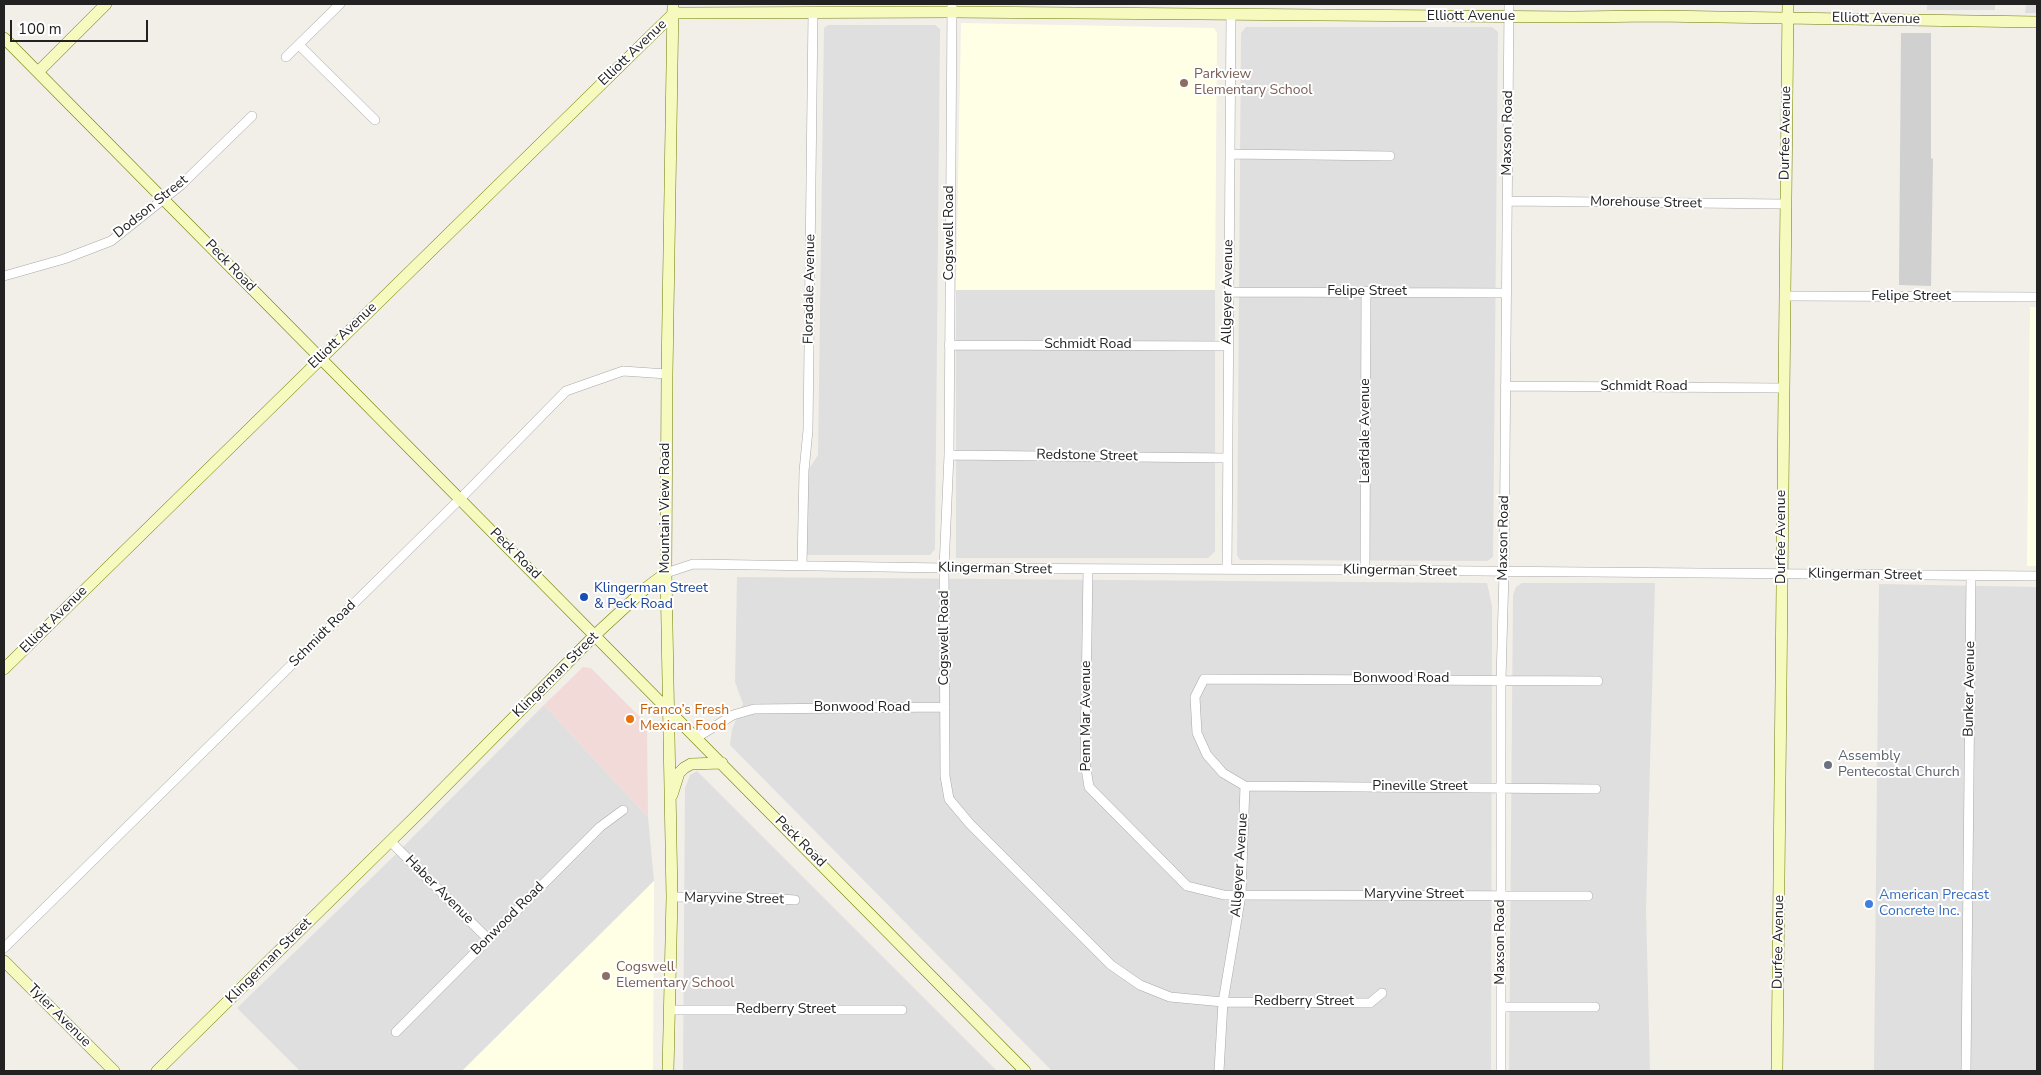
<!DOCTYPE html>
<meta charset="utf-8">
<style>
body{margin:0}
#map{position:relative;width:2041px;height:1075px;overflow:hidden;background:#f2efe9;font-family:"Nunito Sans",sans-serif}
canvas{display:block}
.frame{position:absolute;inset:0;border:5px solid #222;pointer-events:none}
.scale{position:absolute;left:10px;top:20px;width:138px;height:22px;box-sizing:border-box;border:2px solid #222;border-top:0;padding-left:6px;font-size:15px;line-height:18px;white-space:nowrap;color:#222;-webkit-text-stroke:4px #fff;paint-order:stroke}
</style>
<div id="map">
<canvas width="2041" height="1075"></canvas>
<div class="frame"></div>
<div class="scale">100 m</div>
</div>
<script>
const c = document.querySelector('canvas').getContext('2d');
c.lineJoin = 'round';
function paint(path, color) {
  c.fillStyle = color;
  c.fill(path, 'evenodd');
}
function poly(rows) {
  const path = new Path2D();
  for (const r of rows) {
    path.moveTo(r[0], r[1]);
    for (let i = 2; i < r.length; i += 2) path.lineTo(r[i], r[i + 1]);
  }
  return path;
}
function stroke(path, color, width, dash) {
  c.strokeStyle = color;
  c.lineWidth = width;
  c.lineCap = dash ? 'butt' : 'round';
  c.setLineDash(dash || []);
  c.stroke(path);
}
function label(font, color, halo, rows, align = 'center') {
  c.font = font + ' "Nunito Sans",sans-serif';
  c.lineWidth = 4;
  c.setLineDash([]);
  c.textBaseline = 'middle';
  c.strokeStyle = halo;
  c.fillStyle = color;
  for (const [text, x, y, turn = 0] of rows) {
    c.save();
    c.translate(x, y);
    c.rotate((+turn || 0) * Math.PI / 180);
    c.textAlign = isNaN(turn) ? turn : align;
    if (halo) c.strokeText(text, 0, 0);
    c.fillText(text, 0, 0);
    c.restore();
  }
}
const residential = poly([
 [1927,4,1995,4,1995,10,1927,10],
 [2026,4,2037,4,2037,13,2025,13],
 [828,25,935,25,940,29,935,549,930,555,807,555,807,472,818,455,824,28],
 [1246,27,1492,27,1498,32,1493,557,1487,561,1240,560,1237,555,1241,33],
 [956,290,1215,290,1215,551,1208,558,956,558],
 [737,577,1487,583,1492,606,1491,1071,1052,1071,730,745,732,729,743,704,735,682],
 [1522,583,1655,583,1646,909,1650,1071,1509,1071,1513,595,1516,587],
 [1879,584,2037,587,2037,1071,1874,1071],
 [544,705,648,817,654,881,462,1071,300,1071,237,1008,392,858],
 [697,771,997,1071,683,1071,685,788,690,775]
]);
const commercial = poly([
 [583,667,591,668,647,724,648,817,544,705]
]);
const education = poly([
 [961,23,1214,28,1217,33,1215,290,956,290],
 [2030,307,2037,307,2037,566,2027,566],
 [654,881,653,1071,462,1071]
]);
const religious = poly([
 [1901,33,1931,33,1931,158,1933,159,1931,286,1899,285]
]);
const street = poly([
 [952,4,949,455,944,568,945,776,949,799,970,824,1111,965,1140,985,1170,997,1223,1002,1370,1003,1382,993],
 [299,45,375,120],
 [286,57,340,4],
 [1230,154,1390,156],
 [1507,201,1785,204],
 [4,276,64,259,111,241,181,185,252,116],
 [1228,292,1507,293],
 [1786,296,2037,297],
 [949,345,1227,346],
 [1505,386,1783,388],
 [949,455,1226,458],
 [802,565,804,471,808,430,813,12],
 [1088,569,1085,762,1089,787,1187,886,1224,895,1588,896],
 [1227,569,1231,15],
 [1365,570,1366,291],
 [666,573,693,564,944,568,1365,570,2037,576],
 [696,738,733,715,754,709,945,707],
 [1245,786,1596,789],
 [390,841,488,939],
 [672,897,767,898,795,900],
 [4,948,460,499,566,391,623,371,667,374],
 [1501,1007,1595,1007],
 [670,1010,902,1010],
 [396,1032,600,827,623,810],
 [1219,1071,1223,1002,1241,895,1245,786,1223,773,1207,755,1197,733,1195,697,1204,679,1598,681],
 [1501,1071,1501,680,1504,572,1509,4],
 [1966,1071,1971,576]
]);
const secondary = poly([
 [4,38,1025,1071],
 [38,72,106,4],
 [4,669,674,13,951,12,1572,17,1656,16,2037,22],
 [672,795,679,773,684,768,691,764,722,763],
 [4,961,114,1071],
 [157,1071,420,812,595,635,646,588,666,573],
 [668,1071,672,897,666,573,667,374,673,4],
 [1777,1071,1788,4]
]);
const markers = [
 [1184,83,5,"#8d6e63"],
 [584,597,5,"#1a4fb4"],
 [630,719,5,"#e8710a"],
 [1828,765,5,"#6b7280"],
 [1869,904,5,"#3f7fe0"],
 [606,976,5,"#8d6e63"]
];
const streetNames = [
 ["Elliott Avenue",1471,17],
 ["Elliott Avenue",1876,19,1],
 ["Elliott Avenue",633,53,-44],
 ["Maxson Road",1508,133,-89],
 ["Durfee Avenue",1786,133,-89],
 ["Morehouse Street",1646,203,1],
 ["Dodson Street",151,207,-39],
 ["Cogswell Road",950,233,-90],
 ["Peck Road",230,266,46],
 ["Floradale Avenue",810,289,-89],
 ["Allgeyer Avenue",1228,292,-89],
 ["Felipe Street",1367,292],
 ["Felipe Street",1911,297],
 ["Elliott Avenue",343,336,-44],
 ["Schmidt Road",1088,345],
 ["Schmidt Road",1644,387],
 ["Leafdale Avenue",1366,431,-90],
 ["Redstone Street",1087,456,1],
 ["Mountain View Road",666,508,-90],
 ["Durfee Avenue",1782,537,-90],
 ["Maxson Road",1504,538,-89],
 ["Peck Road",515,554,45],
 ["Klingerman Street",995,569,1],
 ["Klingerman Street",1400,571,1],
 ["Klingerman Street",1865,575,1],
 ["Elliott Avenue",54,620,-45],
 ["Schmidt Road",323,634,-45],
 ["Cogswell Road",945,638,-90],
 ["Klingerman Street",556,675,-45],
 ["Bonwood Road",1401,679],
 ["Bunker Avenue",1970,689,-89],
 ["Bonwood Road",862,708],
 ["Penn Mar Avenue",1087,716,-90],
 ["Pineville Street",1420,787],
 ["Peck Road",800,842,45],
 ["Allgeyer Avenue",1240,865,-86],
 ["Haber Avenue",439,890,45],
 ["Maryvine Street",1414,895],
 ["Maryvine Street",734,899,1],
 ["Bonwood Road",508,919,-45],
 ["Maxson Road",1501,942,-90],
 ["Durfee Avenue",1779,942,-89],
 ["Klingerman Street",269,961,-45],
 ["Redberry Street",1304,1002],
 ["Redberry Street",786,1010],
 ["Tyler Avenue",59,1016,45]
];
const educationNames = [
 ["Parkview",1194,75],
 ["Elementary School",1194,91],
 ["Cogswell",616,968],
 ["Elementary School",616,984]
];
const transitNames = [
 ["Klingerman Street",594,589],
 ["& Peck Road",594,605]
];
const foodNames = [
 ["Franco’s Fresh",640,711],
 ["Mexican Food",640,727]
];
const worshipNames = [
 ["Assembly",1838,757],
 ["Pentecostal Church",1838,773]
];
const shopNames = [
 ["American Precast",1879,896],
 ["Concrete Inc.",1879,912]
];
paint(residential, '#e0dfdf');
paint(commercial, '#f2dad9');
paint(education, '#ffffe5');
paint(religious, '#d0d0d0');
stroke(street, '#a9a9a9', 10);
stroke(secondary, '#707d05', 12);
stroke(street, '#fff', 9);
stroke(secondary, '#f7fabf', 11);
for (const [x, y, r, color] of markers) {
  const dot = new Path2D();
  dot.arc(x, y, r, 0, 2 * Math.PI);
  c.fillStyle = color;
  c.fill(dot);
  stroke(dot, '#fff', 2);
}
label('14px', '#222', '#fff', streetNames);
label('14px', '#785e54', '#fff', educationNames, 'left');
label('14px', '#164399', '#fff', transitNames, 'left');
label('14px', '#c56008', '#fff', foodNames, 'left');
label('14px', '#5b616d', '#fff', worshipNames, 'left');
label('14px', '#366cbe', '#fff', shopNames, 'left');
</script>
